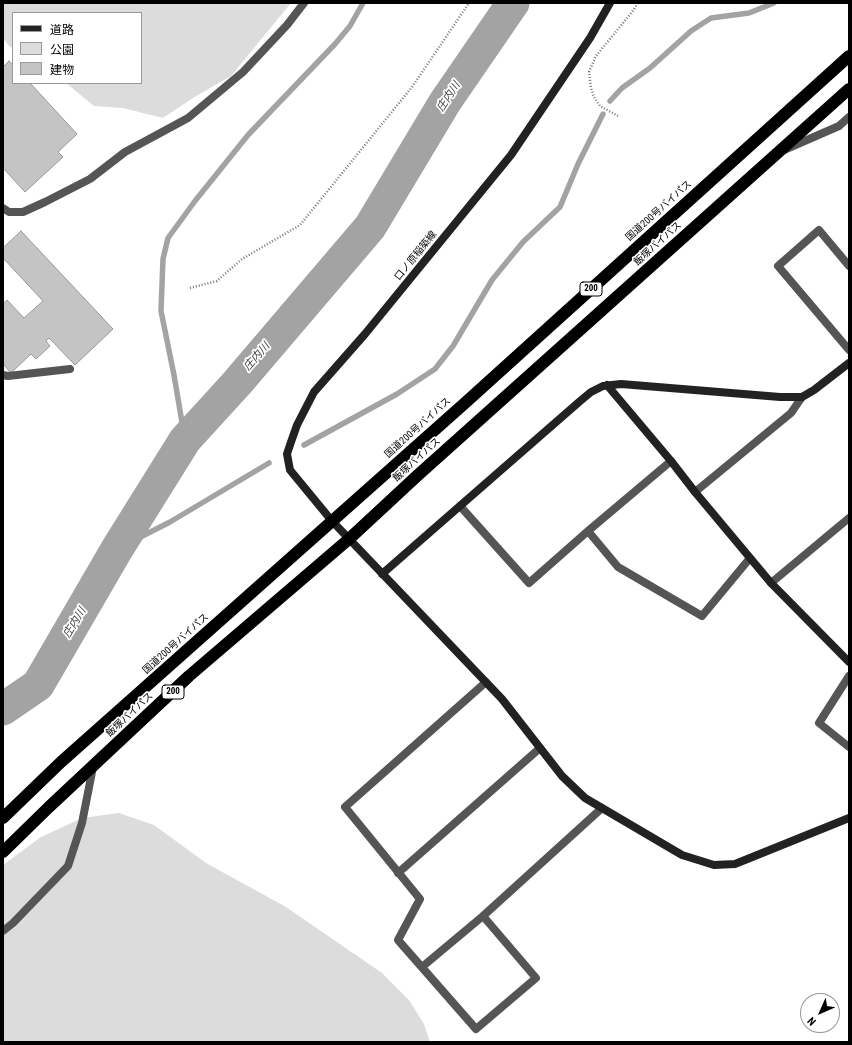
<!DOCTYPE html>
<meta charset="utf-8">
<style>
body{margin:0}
#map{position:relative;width:852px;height:1045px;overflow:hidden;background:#fff;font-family:"Roboto Condensed","Noto Sans JP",sans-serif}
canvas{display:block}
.frame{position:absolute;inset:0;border:4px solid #000;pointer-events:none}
.legend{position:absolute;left:12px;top:12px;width:130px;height:72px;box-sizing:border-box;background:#fff;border:1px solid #999;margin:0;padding:5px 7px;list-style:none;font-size:12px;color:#000}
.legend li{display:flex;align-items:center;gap:8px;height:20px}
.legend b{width:20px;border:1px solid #999}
.north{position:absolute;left:800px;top:993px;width:40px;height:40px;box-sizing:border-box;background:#fff;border:1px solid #999;border-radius:50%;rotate:225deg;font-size:11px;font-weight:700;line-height:16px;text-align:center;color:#000}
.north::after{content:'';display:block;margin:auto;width:14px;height:18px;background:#000;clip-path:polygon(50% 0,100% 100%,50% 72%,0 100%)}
</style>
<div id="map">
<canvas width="852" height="1045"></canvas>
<div class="frame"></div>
<ul class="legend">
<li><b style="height:5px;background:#222"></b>道路</li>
<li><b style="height:11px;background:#dcdcdc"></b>公園</li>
<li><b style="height:11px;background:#c4c4c4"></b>建物</li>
</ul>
<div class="north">N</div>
</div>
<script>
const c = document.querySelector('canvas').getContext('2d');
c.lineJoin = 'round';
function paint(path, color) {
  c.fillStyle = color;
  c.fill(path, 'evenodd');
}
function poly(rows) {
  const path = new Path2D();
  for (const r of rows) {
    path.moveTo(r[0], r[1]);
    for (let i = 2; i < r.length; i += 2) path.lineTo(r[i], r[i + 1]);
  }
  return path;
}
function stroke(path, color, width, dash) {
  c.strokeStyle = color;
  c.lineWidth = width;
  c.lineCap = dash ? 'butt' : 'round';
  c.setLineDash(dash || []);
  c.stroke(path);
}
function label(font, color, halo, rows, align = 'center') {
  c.font = font + ' "Roboto Condensed","Noto Sans JP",sans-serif';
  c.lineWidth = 3.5;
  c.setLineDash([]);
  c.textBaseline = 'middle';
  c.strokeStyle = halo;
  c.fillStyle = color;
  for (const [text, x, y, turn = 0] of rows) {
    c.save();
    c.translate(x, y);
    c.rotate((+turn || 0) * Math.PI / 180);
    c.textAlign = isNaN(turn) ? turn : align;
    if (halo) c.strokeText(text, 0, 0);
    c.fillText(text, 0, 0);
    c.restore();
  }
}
const green = poly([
 [3,3,291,3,231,76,193,98,163,118,123,108,94,106,66,83,141,83,141,13,13,13,13,48,10,47,3,38],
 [119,813,154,825,206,863,286,907,382,973,409,1000,424,1024,430,1042,3,1042,3,865,41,837,82,818]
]);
const stream = poly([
 [610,101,622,88,650,68,691,31,711,18,749,13,774,3],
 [185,440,174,375,161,311,163,259,168,238,195,201,248,135,335,44,350,26,363,3],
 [304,445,397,394,435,369,453,346,492,280,523,242,560,207,578,164,603,114],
 [117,549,170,522,269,463]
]);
const river = poly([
 [3,709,38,685,117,549,185,440,237,383,370,227,445,102,513,3]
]);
const building = poly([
 [9,61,13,65,13,83,30,83,77,134,58,152,63,157,25,192,3,168,3,67,9,61],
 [21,231,113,329,75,365,49,338,46,341,50,346,36,359,31,354,11,373,3,364,3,304,7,300,24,318,43,301,3,258,3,248,21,231]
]);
const path = poly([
 [618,116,600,106,594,97,591,88,589,72,596,56,632,12,638,3],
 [190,288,217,281,242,259,300,225,412,87,469,3]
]);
const lane = poly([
 [3,208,9,212,23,212,45,202,90,179,125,152,188,118,243,72,287,25,304,3],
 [3,375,8,376,70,369]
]);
const street = poly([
 [784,150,839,126,849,117],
 [849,266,819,230,778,266,849,350],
 [695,492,791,413,802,397],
 [460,506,529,583,588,531,671,461],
 [588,531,618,567,702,616,750,558],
 [771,583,849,518],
 [849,676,819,723,849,747],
 [486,682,345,807,420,899,398,940,476,1029,536,978,483,916,602,808],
 [398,873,540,748],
 [3,931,13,923,68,866,82,823,93,767],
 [422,967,483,916]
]);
const secondary = poly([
 [610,3,590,38,511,155,365,334,314,392,297,425,291,442,287,454,290,470,332,521,502,699,562,776,585,798,682,855,714,865,735,864,849,818],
 [607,385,671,461,695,492,771,583,849,662],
 [382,574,579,402,591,392,603,386,621,384,780,397,802,397,814,390,849,363]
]);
const highway = poly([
 [3,818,61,762,465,403,849,56],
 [3,852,49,807,189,676,349,539,418,475,849,89]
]);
const shields = [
 [591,289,22],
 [173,692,22]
];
const shieldNames = [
 ["200",591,289],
 ["200",173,692]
];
const streetNames = [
 ["国道200号バイパス",659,211,-42],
 ["飯塚バイパス",658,244,-42],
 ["口ノ原稲築線",416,256,-51],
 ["国道200号バイパス",418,428,-42],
 ["飯塚バイパス",417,460,-42],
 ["国道200号バイパス",176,644,-42],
 ["飯塚バイパス",130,715,-43]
];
const waterNames = [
 ["庄内川",449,97,-57],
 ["庄内川",257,357,-49],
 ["庄内川",75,623,-59]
];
paint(green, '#dcdcdc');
stroke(stream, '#a3a3a3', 5.5);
stroke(river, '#a3a3a3', 33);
paint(building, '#c4c4c4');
stroke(building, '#999', 1);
stroke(path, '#777', 2.5, [1, 2]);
stroke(lane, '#555', 8);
stroke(street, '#555', 8);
stroke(secondary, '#222', 8);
stroke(highway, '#000', 12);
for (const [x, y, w] of shields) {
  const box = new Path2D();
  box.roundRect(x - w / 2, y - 7, w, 14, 3);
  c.fillStyle = '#fff';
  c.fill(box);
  stroke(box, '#000', 1);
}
label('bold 9px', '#000', null, shieldNames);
label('10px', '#000', '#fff', streetNames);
label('italic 11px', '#444', '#fff', waterNames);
</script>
